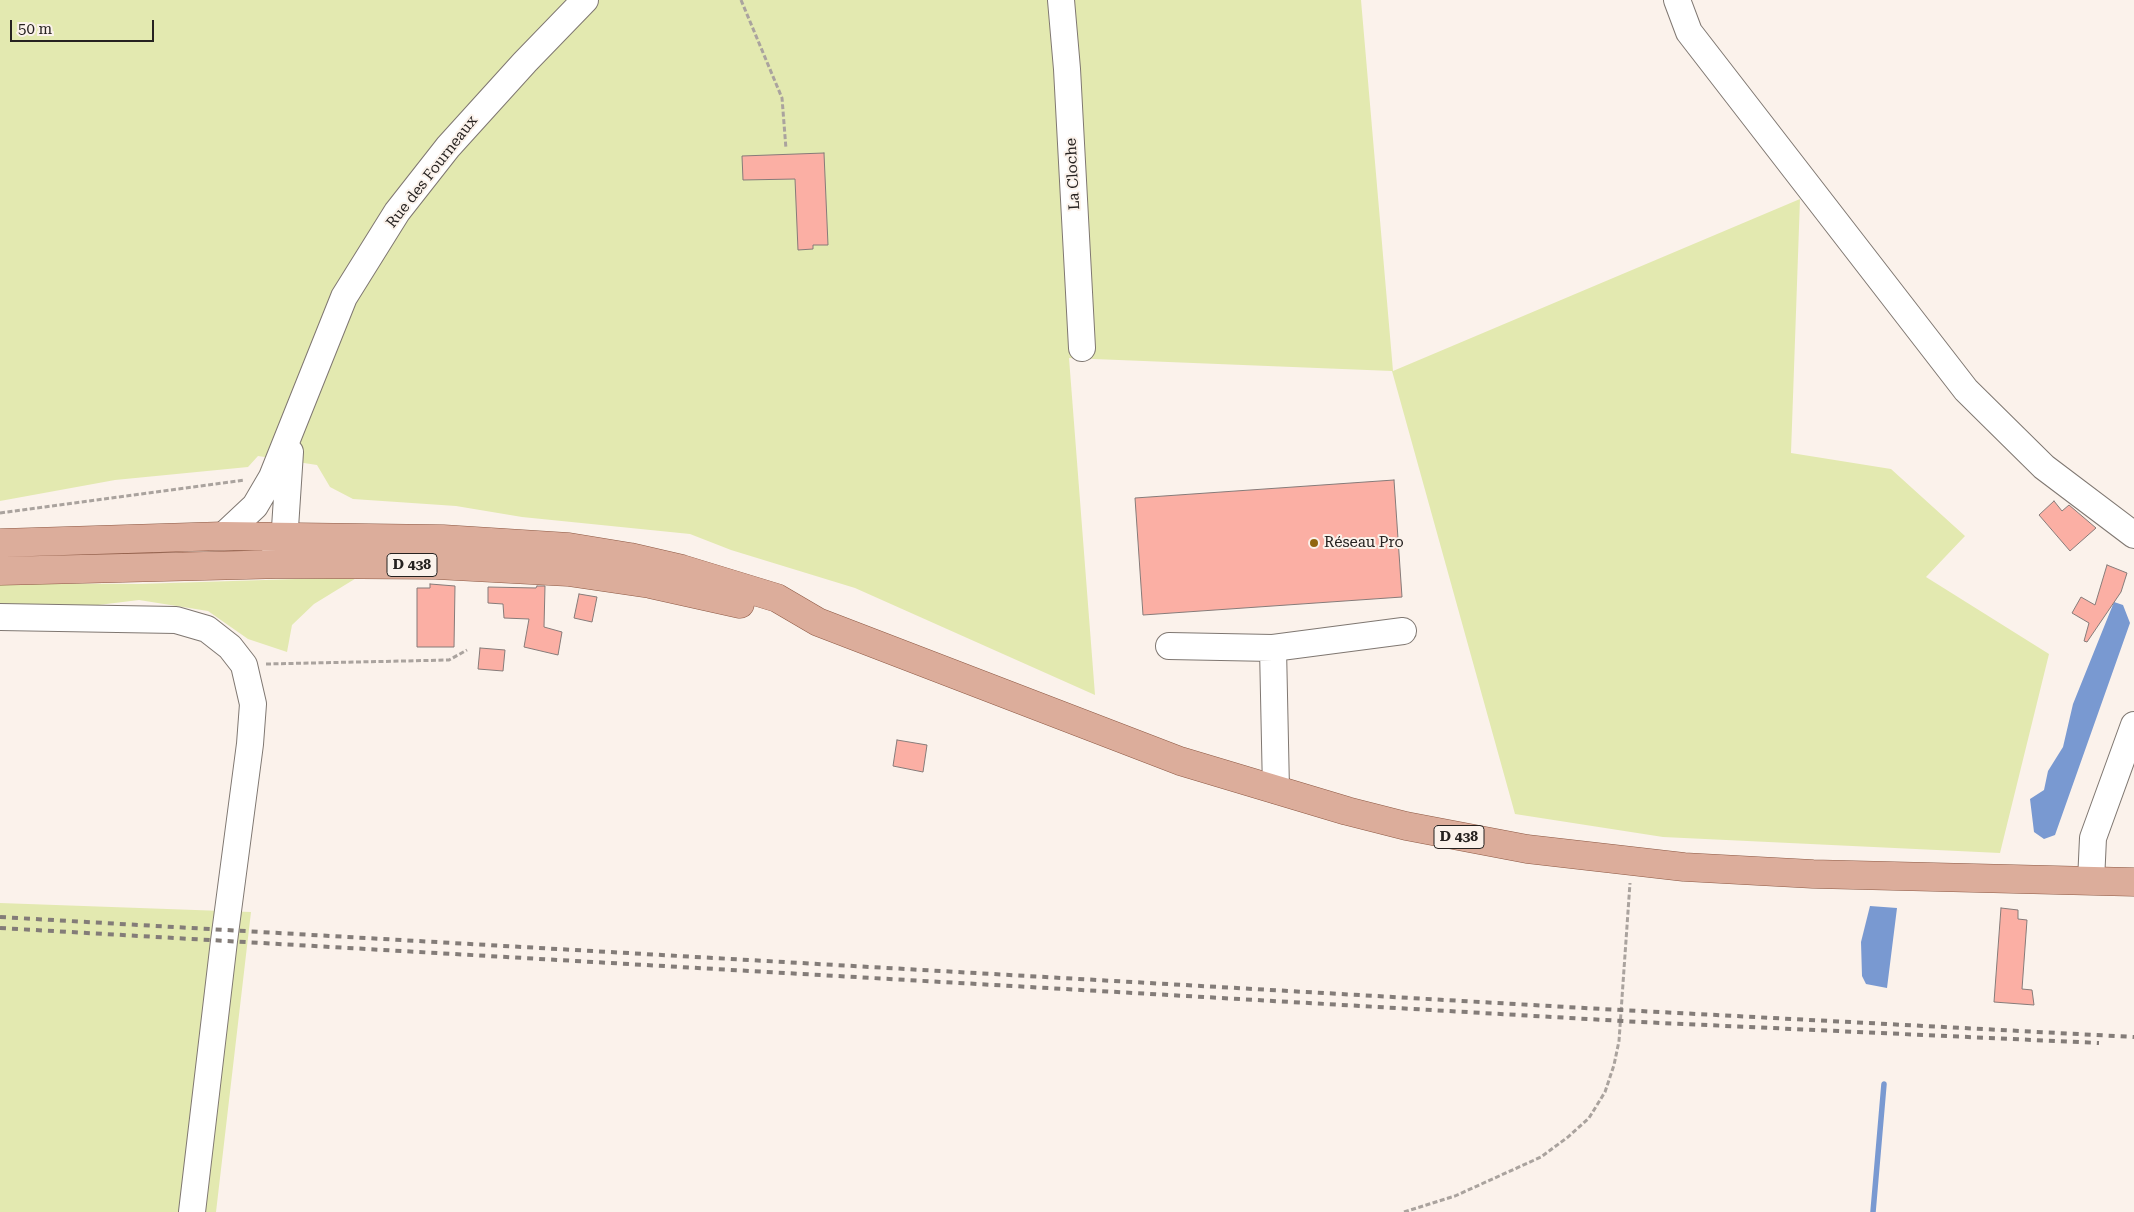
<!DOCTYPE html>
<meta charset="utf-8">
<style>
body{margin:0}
#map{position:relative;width:2134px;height:1212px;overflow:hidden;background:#fbf2eb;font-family:"Roboto Serif",serif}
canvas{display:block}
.scale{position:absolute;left:10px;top:20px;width:144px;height:22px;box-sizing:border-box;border:2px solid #262220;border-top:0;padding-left:6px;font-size:15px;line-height:18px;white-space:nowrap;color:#262220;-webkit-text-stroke:4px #fbf2eb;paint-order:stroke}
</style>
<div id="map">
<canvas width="2134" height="1212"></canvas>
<div class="scale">50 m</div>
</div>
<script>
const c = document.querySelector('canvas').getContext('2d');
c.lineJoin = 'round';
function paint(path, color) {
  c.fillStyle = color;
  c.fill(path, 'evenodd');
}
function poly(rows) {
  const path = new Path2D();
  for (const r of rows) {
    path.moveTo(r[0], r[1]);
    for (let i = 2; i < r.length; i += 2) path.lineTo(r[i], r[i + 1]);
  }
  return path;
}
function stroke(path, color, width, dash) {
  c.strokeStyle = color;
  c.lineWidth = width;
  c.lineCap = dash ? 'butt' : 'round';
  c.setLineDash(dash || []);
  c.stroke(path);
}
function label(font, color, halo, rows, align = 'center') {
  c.font = font + ' "Roboto Serif",serif';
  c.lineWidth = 4;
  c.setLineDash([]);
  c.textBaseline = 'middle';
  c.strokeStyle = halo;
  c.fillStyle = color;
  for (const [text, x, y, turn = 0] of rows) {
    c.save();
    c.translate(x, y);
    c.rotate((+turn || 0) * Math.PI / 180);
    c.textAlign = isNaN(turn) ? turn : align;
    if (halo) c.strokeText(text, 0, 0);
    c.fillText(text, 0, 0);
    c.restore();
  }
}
const green = poly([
 [0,0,1361,0,1393,371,1800,199,1791,453,1891,469,1965,536,1926,577,2049,654,2000,853,1663,837,1515,814,1392,371,1069,358,1095,695,855,588,731,550,690,534,522,517,456,506,353,499,330,487,317,465,258,456,248,467,115,480,0,501],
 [358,577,314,604,292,625,287,652,248,639,208,611,139,600,82,607,0,606,0,583,139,584],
 [0,903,251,912,216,1212,0,1212]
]);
const water = poly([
 [2114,602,2123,605,2130,623,2055,835,2044,839,2034,832,2030,799,2044,790,2048,771,2063,747,2073,704],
 [1870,906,1897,908,1887,988,1866,984,1862,976,1861,942]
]);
const stream = poly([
 [1873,1212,1884,1084]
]);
const building = poly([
 [824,153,828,245,813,245,813,249,798,250,795,179,743,180,742,156,824,153],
 [1394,480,1402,597,1143,615,1135,498,1394,480],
 [2054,501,2062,511,2069,505,2096,528,2070,551,2039,515,2054,501],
 [2107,565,2127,573,2121,592,2087,642,2084,641,2089,623,2072,613,2081,597,2095,605,2107,565],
 [430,584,455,586,454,647,417,647,417,588,430,588,430,584],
 [537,586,545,586,544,627,562,632,558,655,524,647,529,619,504,618,503,604,488,603,488,587,536,588,537,586],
 [579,594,597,597,592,622,574,618,579,594],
 [480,648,505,650,503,671,478,669,480,648],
 [897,740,927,745,923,772,893,766,897,740],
 [2001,908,2018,910,2018,919,2027,920,2022,989,2032,990,2034,1005,1994,1002,2001,908]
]);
const path = poly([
 [741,0,782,98,786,149],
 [0,513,245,480],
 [266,664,449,660,467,650],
 [1404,1212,1455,1196,1541,1157,1568,1137,1589,1118,1605,1092,1614,1065,1619,1041,1630,883]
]);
const minor = poly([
 [1061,0,1067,69,1082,348],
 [1677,0,1689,32,1966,390,2044,467,2134,535],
 [223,536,255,506,272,477,344,297,397,212,448,147,525,62,585,0],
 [275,553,284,543,290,452],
 [0,617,176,620,207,629,230,647,244,665,253,704,250,744,224,941,192,1212],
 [1169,646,1273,648,1403,631],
 [1273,648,1276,790],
 [2091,881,2093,838,2134,725]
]);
const major = poly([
 [0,543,223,536,443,539,569,547,630,557,682,569,777,598,818,622,1180,761,1347,811,1406,826,1527,849,1684,867,1813,874,2134,882],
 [0,571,286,564,436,565,568,572,650,584,740,604]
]);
const rail = poly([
 [0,917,1602,1009,2134,1037],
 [0,928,1640,1022,2099,1043]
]);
const markers = [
 [1314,543,5,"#91660f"]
];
const shields = [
 [412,565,50],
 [1459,837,50]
];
const shieldNames = [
 ["D 438",412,565],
 ["D 438",1459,837]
];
const streetNames = [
 ["Rue des Fourneaux",432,172,-52],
 ["La Cloche",1073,174,-93]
];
const poiNames = [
 ["Réseau Pro",1324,543]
];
paint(green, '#e3e9b0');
paint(water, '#7999d1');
stroke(stream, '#7999d1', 5.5);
paint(building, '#fbafa4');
stroke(building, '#867b79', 1);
stroke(minor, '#7f7771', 28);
stroke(major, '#8d5944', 29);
stroke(path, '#aaa39e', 3, [5, 2.5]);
stroke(minor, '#fff', 26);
stroke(major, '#dcad9b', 28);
stroke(rail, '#837c78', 4, [6, 6]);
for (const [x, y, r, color] of markers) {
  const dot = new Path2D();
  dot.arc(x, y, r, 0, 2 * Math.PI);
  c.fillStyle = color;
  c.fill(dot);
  stroke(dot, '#fbf2eb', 2);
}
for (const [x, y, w] of shields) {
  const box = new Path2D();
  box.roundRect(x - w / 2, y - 11.5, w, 23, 4);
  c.fillStyle = '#fbf2eb';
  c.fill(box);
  stroke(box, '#262220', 1);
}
label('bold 14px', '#262220', null, shieldNames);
label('15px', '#262220', '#fbf2eb', streetNames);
label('15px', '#262220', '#fbf2eb', poiNames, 'left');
</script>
